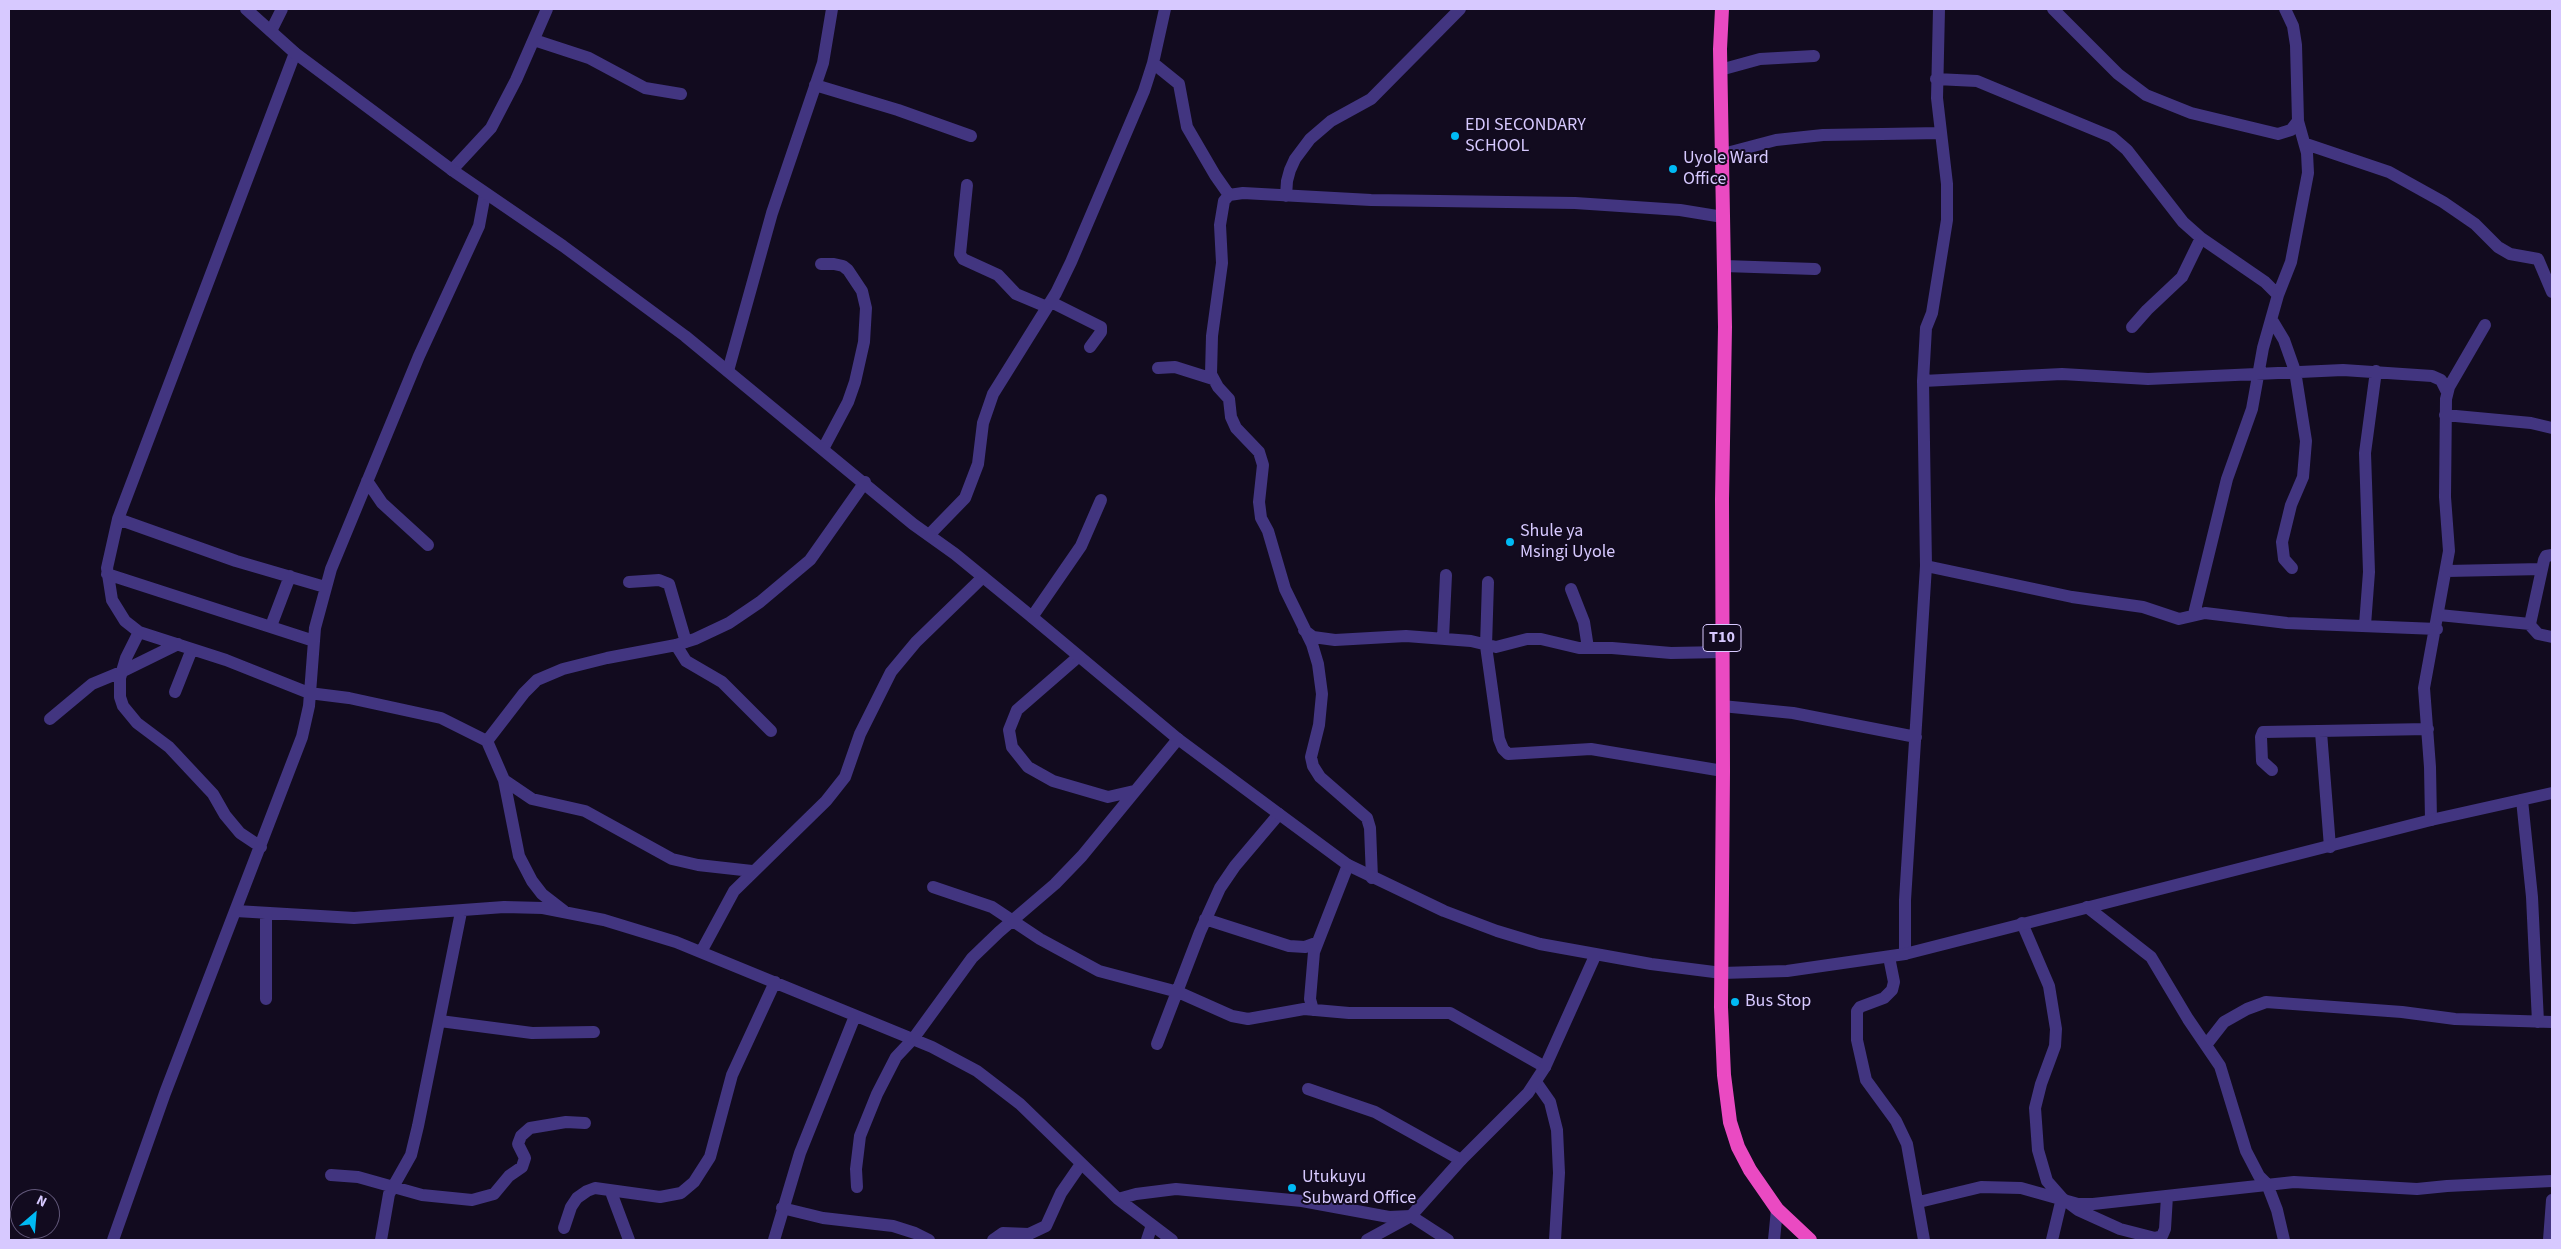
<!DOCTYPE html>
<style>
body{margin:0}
#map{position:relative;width:2561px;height:1249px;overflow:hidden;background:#120b1f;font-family:"Source Sans 3",sans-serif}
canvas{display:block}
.frame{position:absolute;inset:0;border:10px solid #d7c9ff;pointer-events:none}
.north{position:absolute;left:10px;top:1189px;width:50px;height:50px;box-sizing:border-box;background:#120b1f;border:1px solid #615779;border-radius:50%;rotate:27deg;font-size:14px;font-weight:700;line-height:20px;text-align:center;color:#d7c9ff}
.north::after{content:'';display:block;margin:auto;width:18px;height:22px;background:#00baf4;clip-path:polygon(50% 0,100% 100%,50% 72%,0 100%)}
</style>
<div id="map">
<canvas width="2561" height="1249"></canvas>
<div class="frame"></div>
<div class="north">N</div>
</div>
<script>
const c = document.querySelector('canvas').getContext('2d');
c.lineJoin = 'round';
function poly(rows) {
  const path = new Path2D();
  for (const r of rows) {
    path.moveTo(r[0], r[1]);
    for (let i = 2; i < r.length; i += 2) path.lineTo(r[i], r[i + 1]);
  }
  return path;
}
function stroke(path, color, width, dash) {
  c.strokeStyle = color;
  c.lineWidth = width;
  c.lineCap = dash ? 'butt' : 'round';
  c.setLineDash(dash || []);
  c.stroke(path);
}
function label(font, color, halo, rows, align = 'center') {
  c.font = font + ' "Source Sans 3",sans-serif';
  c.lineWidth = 4;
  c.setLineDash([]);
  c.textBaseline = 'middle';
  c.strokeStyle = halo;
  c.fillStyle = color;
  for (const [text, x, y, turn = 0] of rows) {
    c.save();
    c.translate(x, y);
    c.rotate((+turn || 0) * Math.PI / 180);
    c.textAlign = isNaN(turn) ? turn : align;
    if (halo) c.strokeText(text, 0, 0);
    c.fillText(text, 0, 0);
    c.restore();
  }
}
const minor = poly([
 [2053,9,2118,74,2146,95,2191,113,2278,134,2291,130,2298,121,2296,45,2293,26,2285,9],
 [271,31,282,9],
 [534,40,589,58,645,88,681,94],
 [295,53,118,519,107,568,112,600,125,621,139,632,226,660,309,693,349,698,441,718,487,741,504,780,519,856,532,881,542,894,564,911],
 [1153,63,1179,84,1187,127,1215,175,1229,195],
 [1720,70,1760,59,1814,56],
 [1936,79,1977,81,2112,137,2127,150,2183,222,2201,238,2265,282,2278,295,2263,348,2252,409,2227,479,2194,614],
 [815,85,898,110,971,136],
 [2306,144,2389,172,2443,202,2475,224,2498,247,2510,254,2538,259,2552,292],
 [1723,154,1776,140,1823,135,1941,133],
 [452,170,491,128,516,80,547,9],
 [967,185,960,254,963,259,998,275,1016,294,1047,307],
 [1286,196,1287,181,1290,170,1295,159,1310,139,1331,121,1371,99,1460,9],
 [821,264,834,264,843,266,848,270,862,291,866,308,864,342,855,382,848,402,823,449],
 [1724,266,1815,269],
 [2278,295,2291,262,2308,173,2307,153,2298,121],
 [1051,302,1101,327,1101,332,1090,347],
 [2272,320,2284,340,2295,371,2306,441,2303,477,2291,505,2282,542,2284,559,2292,568],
 [2132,327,2147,310,2182,277,2201,238],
 [1158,368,1175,367,1213,379],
 [728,371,772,213,823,63,832,9],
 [1923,381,2062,374,2148,379,2343,370,2432,376,2441,380,2447,392],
 [2445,415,2531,423,2552,428],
 [367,481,382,503,428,545],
 [118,519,236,561,325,587],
 [929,535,965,498,978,464,983,423,993,394,1056,293,1071,262,1144,91,1153,63,1165,9],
 [1926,566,2072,597,2143,607,2179,619,2205,613,2287,623,2437,629],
 [2447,571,2542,569],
 [107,574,314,641],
 [629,582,659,580,669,584,686,642],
 [1488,582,1486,646,1499,739,1503,749,1508,754,1591,749,1723,771],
 [1571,589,1584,622,1588,648],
 [2439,615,2530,624,2544,560,2546,556,2552,555],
 [1032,617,1081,546,1101,500],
 [2529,624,2538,634,2552,637],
 [2365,625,2369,572,2365,453,2376,371],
 [271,626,290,576],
 [1304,630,1313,637,1335,640,1406,636,1471,641,1496,647,1527,639,1541,639,1579,648,1612,648,1671,653,1722,652],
 [139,632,126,658,120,678,120,697,123,706,137,723,169,747,213,794,225,815,240,833,261,847],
 [1443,638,1446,575],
 [676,645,686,661,722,682,771,731],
 [1078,657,1017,710,1009,730,1012,747,1028,767,1053,781,1108,797,1134,791],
 [175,692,192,649],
 [1722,706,1793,713,1916,737],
 [50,719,92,684,121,672,178,644],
 [2321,732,2330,847],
 [487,741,524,693,537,680,563,669,607,658,676,645,695,639,729,623,760,602,810,560,865,482],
 [2272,770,2262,761,2261,737,2263,732,2428,729],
 [504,780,532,799,585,811,672,859,698,865,752,871],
 [2522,800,2532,897,2538,1022],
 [2431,820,2430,767,2424,688,2449,551,2445,497,2446,399,2449,387,2485,325],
 [1372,878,1370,828,1367,818,1320,777,1313,766,1311,757,1319,725,1322,694,1318,664,1312,644,1285,589,1268,531,1261,518,1259,502,1263,465,1259,452,1236,428,1231,417,1229,399,1218,387,1211,374,1212,336,1222,263,1220,225,1224,201,1229,195,1243,193,1371,200,1575,203,1680,210,1723,217],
 [933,887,992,907,1040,939,1099,971,1178,992,1232,1016,1248,1019,1304,1009,1349,1013,1450,1013,1545,1067],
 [2087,907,2151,957,2188,1019,2220,1066,2246,1151,2259,1176,2267,1184,2277,1210,2284,1240],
 [236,911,354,918,504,907,543,908,604,920,676,942,932,1047,977,1071,1020,1104,1118,1199,1172,1240],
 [266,915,266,999],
 [1205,919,1289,946,1305,947,1316,943],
 [2022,923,2049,986,2056,1029,2055,1046,2041,1084,2035,1108,2038,1150,2047,1181,2062,1198,2078,1210,2120,1229,2155,1238,2162,1236,2165,1229,2167,1196],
 [701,952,734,891,826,801,845,777,860,734,891,672,916,642,983,577],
 [1905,954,1905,900,1926,566,1923,381,1926,328,1932,313,1947,220,1947,184,1937,98,1939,9],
 [1889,957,1894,982,1892,990,1884,998,1860,1007,1857,1011,1857,1040,1866,1080,1896,1121,1907,1144,1924,1240],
 [1313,1010,1310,999,1314,952,1348,865],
 [440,1021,532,1033,594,1032],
 [1157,1044,1200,932,1220,888,1235,866,1279,814],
 [2206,1045,2224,1022,2247,1009,2266,1002,2402,1012,2455,1019,2552,1022],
 [1536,1082,1550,1102,1557,1130,1559,1173,1555,1240],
 [1308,1089,1375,1112,1461,1160],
 [331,1175,358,1177,422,1195,472,1200,494,1194,509,1176,522,1167,525,1158,518,1144,521,1136,530,1128,566,1122,585,1123],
 [857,1187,856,1169,860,1136,877,1094,896,1057,913,1039,972,958,999,932,1055,884,1082,856,1178,739],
 [611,1192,629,1240],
 [1118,1199,1136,1194,1176,1189,1302,1201,1389,1217,1411,1216,1448,1240],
 [1919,1202,1981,1187,2021,1188,2078,1204,2093,1204,2294,1182,2417,1189,2447,1186,2552,1181],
 [782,1208,823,1218,893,1226,915,1233,929,1240],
 [564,1228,571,1207,577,1198,587,1191,595,1188,660,1197,681,1193,694,1182,710,1157,732,1075,775,982],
 [113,1240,165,1093,302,737,309,706,315,628,331,569,419,356,479,226,485,194],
 [381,1240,389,1194,411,1155,418,1126,461,912],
 [774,1240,800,1153,855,1016],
 [993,1240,1003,1233,1029,1234,1046,1226,1061,1193,1081,1164],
 [1147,1240,1152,1225],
 [1774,1240,1777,1209],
 [2052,1240,2062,1198],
 [2549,1240,2552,1200]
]);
const tertiary = poly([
 [246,9,295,53,452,170,563,246,685,336,913,524,955,554,1032,617,1178,739,1279,814,1348,865,1444,911,1497,931,1540,944,1651,964,1722,973,1787,971,1905,954,2431,820,2552,793],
 [1367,1240,1411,1216,1461,1160,1528,1093,1545,1067,1595,956]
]);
const trunk = poly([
 [1722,9,1720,49,1725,327,1722,499,1723,771,1721,1007,1724,1075,1730,1122,1738,1147,1750,1170,1777,1209,1810,1240]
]);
const markers = [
 [1455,136,5,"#00baf4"],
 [1673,169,5,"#00baf4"],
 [1510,542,5,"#00baf4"],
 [1735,1002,5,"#00baf4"],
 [1292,1188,5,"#00baf4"]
];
const shields = [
 [1722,638,38]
];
const shieldNames = [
 ["T10",1722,638]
];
const poiNames = [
 ["EDI SECONDARY",1465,126],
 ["SCHOOL",1465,147],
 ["Uyole Ward",1683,159],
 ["Office",1683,180],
 ["Shule ya",1520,532],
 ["Msingi Uyole",1520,553],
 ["Bus Stop",1745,1002],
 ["Utukuyu",1302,1178],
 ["Subward Office",1302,1199]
];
stroke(minor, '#423580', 12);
stroke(tertiary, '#423580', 12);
stroke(trunk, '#ea4ac2', 14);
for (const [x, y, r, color] of markers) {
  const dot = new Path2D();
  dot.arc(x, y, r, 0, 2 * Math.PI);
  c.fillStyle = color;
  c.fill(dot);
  stroke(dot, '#120b1f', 2);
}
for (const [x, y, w] of shields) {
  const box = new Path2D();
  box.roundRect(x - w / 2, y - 13.5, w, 27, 4);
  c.fillStyle = '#120b1f';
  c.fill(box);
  stroke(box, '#d7c9ff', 1);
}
label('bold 16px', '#d7c9ff', null, shieldNames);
label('18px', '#d7c9ff', '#120b1f', poiNames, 'left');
</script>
